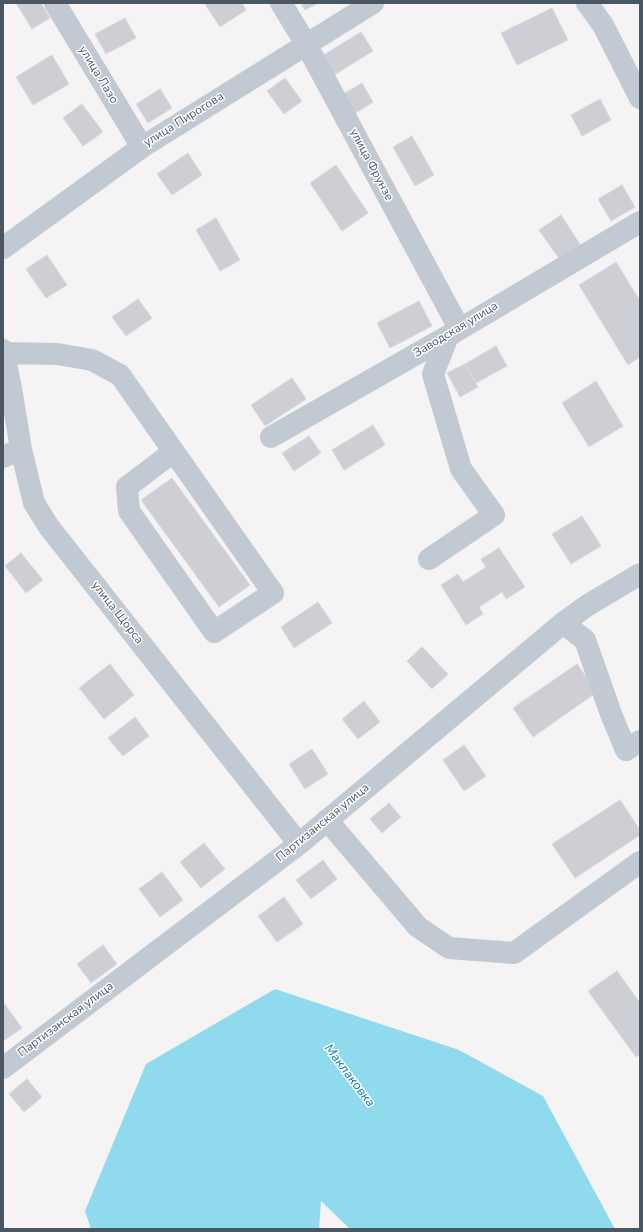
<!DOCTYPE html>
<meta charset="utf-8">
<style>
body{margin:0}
#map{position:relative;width:643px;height:1232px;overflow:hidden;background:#f5f3f3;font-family:"Nunito Sans",sans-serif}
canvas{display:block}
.frame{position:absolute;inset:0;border:4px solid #4a5661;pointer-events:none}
</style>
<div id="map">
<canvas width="643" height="1232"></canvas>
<div class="frame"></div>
</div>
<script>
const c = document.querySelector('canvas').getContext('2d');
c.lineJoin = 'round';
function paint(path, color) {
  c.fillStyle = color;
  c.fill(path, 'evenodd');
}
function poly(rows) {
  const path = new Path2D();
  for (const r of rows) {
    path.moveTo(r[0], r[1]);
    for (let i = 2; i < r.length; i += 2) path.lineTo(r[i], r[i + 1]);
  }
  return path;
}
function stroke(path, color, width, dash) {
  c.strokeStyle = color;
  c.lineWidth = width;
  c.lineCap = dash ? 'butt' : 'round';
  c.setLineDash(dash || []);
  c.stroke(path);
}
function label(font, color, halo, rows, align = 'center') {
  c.font = font + ' "Nunito Sans",sans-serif';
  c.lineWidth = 3;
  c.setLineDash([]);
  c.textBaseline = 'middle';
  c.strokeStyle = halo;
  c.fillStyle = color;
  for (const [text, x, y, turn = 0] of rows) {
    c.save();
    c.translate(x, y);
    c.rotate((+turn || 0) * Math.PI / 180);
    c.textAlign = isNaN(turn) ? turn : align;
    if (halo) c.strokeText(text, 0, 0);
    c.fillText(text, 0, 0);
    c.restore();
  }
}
const water = poly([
 [275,989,459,1050,543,1096,615,1229,350,1229,321,1201,319,1229,91,1229,85,1211,146,1064]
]);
const building = poly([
 [16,3,41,3,50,18,32,29,16,3],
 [206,3,242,3,246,10,220,27,205,4,206,3],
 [301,3,318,3,305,10,301,3],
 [552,8,568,40,517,65,501,33,552,8],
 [125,18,136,38,106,54,95,34,125,18],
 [361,32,373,51,334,75,322,56,361,32],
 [52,55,69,84,33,105,16,77,52,55],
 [285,78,302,101,284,114,267,91,285,78],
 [362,83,373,102,354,114,342,95,362,83],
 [160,89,172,108,148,123,136,104,160,89],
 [600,99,611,120,582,136,571,115,600,99],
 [82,104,103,132,83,146,63,118,82,104],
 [412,136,434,175,415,186,393,147,412,136],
 [188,153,202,175,172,195,157,174,188,153],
 [336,165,368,213,342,231,310,183,336,165],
 [622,185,635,207,611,221,598,199,622,185],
 [561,215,581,246,560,260,539,230,561,215],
 [216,218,240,260,220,271,196,230,216,218],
 [47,255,67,285,46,298,26,269,47,255],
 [616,262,640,301,640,357,628,365,579,285,616,262],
 [138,299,152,318,126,336,112,317,138,299],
 [419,301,432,326,390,348,377,323,419,301],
 [496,346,507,366,476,383,465,364,496,346],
 [465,364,478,387,460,397,447,373,465,364],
 [292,378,306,399,265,426,251,405,292,378],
 [596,381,623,426,589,447,562,403,596,381],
 [373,425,385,445,344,470,332,450,373,425],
 [309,436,321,453,294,471,282,453,309,436],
 [172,478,250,585,219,607,141,500,172,478],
 [582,516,601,546,571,564,552,534,582,516],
 [499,548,525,587,506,599,502,592,479,607,483,614,466,625,441,585,458,574,463,582,486,567,481,559,499,548],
 [21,553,43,580,26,593,5,566,21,553],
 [318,602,332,623,294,648,281,627,318,602],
 [422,647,448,674,432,689,407,661,422,647],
 [110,664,134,695,104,719,79,688,110,664],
 [577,664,597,692,533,737,513,708,577,664],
 [364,701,380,722,358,739,342,719,364,701],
 [135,717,149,736,123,756,108,738,135,717],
 [464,745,486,776,464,791,443,760,464,745],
 [312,749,328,774,305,789,289,764,312,749],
 [620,800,640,830,640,835,575,878,552,844,620,800],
 [389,803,401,817,382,833,370,819,389,803],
 [204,843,225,869,201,888,180,862,204,843],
 [323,860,337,879,311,899,296,880,323,860],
 [162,872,183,900,160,917,139,889,162,872],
 [284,897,303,924,277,942,258,916,284,897],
 [103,945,117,964,91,983,77,964,103,945],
 [617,971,640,1003,640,1054,636,1057,588,991,617,971],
 [3,1002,22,1028,3,1041,3,1002],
 [27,1079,42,1097,24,1112,9,1094,27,1079]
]);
const minor = poly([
 [55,3,142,147],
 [281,3,306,44,459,328],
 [587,3,603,25,640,98],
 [3,248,142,147,373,3],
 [3,350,11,388,21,449,34,503,49,527,299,844],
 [4,353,57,354,92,360,120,375,273,593,214,632,129,511,127,487,173,452],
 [271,437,448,336,640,222],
 [3,457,21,449],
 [429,559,494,515,461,469,433,374,448,336],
 [563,623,585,640,611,714,626,750,640,741],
 [327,820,418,927,449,948,514,953,640,862],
 [3,1068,299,844,563,623,588,605,640,574]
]);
const streetNames = [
 ["улица Лазо",98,75,59],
 ["улица Пирогова",184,120,-32],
 ["улица Фрунзе",371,165,62],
 ["Заводская улица",456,330,-31],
 ["улица Щорса",117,613,52],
 ["Партизанская улица",323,823,-39],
 ["Партизанская улица",66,1020,-37]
];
const waterNames = [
 ["Маклаковка",349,1076,53]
];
paint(water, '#90daee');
paint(building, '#cdcfd5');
stroke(building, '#d7d9de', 1);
stroke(minor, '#c1cad2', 22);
label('12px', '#4a5661', '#fff', streetNames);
label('italic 13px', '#0c7c9b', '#fff', waterNames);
</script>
